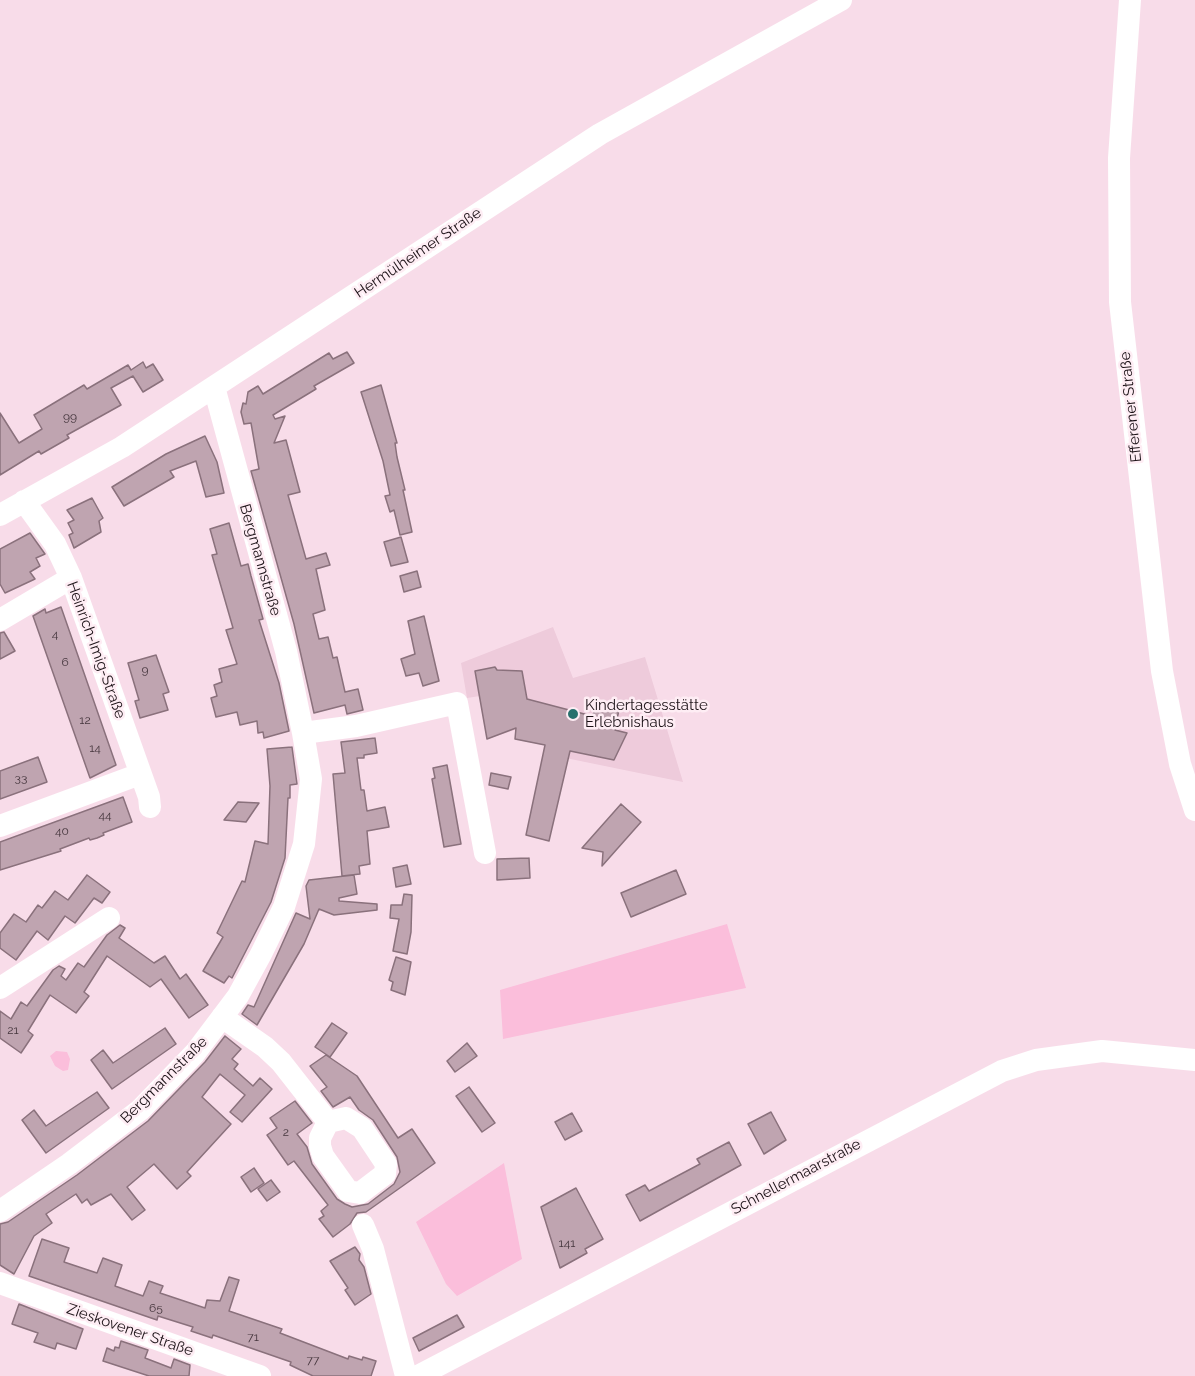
<!DOCTYPE html>
<meta charset="utf-8">
<style>
body{margin:0}
canvas{display:block;background:#f8dce9}
</style>
<canvas width="1195" height="1376"></canvas>
<script>
const c = document.querySelector('canvas').getContext('2d');
c.lineJoin = 'round';
function paint(path, color) {
  c.fillStyle = color;
  c.fill(path, 'evenodd');
}
function poly(rows) {
  const path = new Path2D();
  for (const r of rows) {
    path.moveTo(r[0], r[1]);
    for (let i = 2; i < r.length; i += 2) path.lineTo(r[i], r[i + 1]);
  }
  return path;
}
function stroke(path, color, width, dash) {
  c.strokeStyle = color;
  c.lineWidth = width;
  c.lineCap = dash ? 'butt' : 'round';
  c.setLineDash(dash || []);
  c.stroke(path);
}
function label(font, color, halo, rows, align = 'center') {
  c.font = font + ' Raleway,sans-serif';
  c.lineWidth = 5;
  c.setLineDash([]);
  c.textBaseline = 'middle';
  c.strokeStyle = halo;
  c.fillStyle = color;
  for (const [text, x, y, turn = 0] of rows) {
    c.save();
    c.translate(x, y);
    c.rotate((+turn || 0) * Math.PI / 180);
    c.textAlign = isNaN(turn) ? turn : align;
    if (halo) c.strokeText(text, 0, 0);
    c.fillText(text, 0, 0);
    c.restore();
  }
}
const built = poly([
 [553,627,573,678,645,657,683,782,546,754,548,746,515,739,515,730,487,739,480,696,467,698,461,663]
]);
const green = poly([
 [727,924,746,988,503,1039,500,990],
 [56,1051,67,1052,70,1059,68,1070,63,1071,55,1066,50,1056],
 [504,1163,522,1259,457,1296,446,1284,416,1222]
]);
const building = poly([
 [347,352,354,363,314,386,316,389,273,415,275,419,285,416,274,443,286,440,300,492,288,495,306,559,326,553,330,565,316,569,325,610,313,614,319,639,328,637,333,658,337,657,345,692,358,689,363,710,347,714,345,705,314,713,294,624,251,471,259,469,251,423,244,424,241,412,243,403,246,404,248,392,258,386,263,394,329,353,333,359,347,352],
 [143,362,146,368,153,364,163,380,143,392,133,376,111,388,121,405,67,435,69,438,41,454,39,451,0,475,0,413,19,443,42,429,34,415,84,385,87,389,128,365,131,370,143,362],
 [381,385,397,443,395,443,397,457,405,490,403,490,412,532,400,535,394,510,390,512,385,496,390,495,383,461,361,392,381,385],
 [205,436,217,462,224,493,206,497,196,461,170,471,174,477,124,506,112,487,166,454,205,436],
 [92,498,103,518,99,521,101,532,74,548,69,535,73,533,68,523,74,520,67,510,92,498],
 [229,523,241,566,248,564,251,576,263,619,259,620,279,683,289,731,264,738,263,732,258,733,257,721,240,725,237,712,216,717,211,698,217,696,214,685,222,682,219,669,237,664,226,630,233,628,212,555,217,554,210,529,229,523],
 [30,533,45,554,36,558,40,566,30,572,35,579,5,593,0,584,0,549,30,533],
 [401,537,408,562,391,566,384,542,401,537],
 [417,571,421,587,404,592,400,576,417,571],
 [61,607,116,765,90,778,33,616,45,609,46,613,61,607],
 [424,616,439,681,423,686,419,673,406,676,401,659,415,654,408,621,424,616],
 [4,632,15,651,0,659,0,633,4,632],
 [156,655,169,692,163,694,168,710,140,718,135,701,139,700,128,663,156,655],
 [495,667,497,670,522,671,527,699,592,716,601,701,620,704,615,730,627,733,614,760,570,751,549,841,526,835,545,745,515,739,516,728,487,739,475,671,495,667],
 [375,738,377,753,364,755,364,758,357,758,361,790,364,790,367,811,385,807,389,827,367,831,370,864,359,866,360,874,342,876,333,774,345,773,341,742,375,738],
 [292,747,297,784,290,785,290,798,288,798,285,858,271,902,232,978,229,976,224,983,203,971,223,937,217,933,242,881,245,882,255,841,268,844,270,786,267,749,292,747],
 [38,757,47,782,0,799,0,771,38,757],
 [447,765,461,844,444,847,432,779,435,778,433,768,447,765],
 [491,773,511,777,508,789,489,785,491,773],
 [123,797,132,822,103,833,104,835,97,838,90,840,89,838,60,849,61,851,0,870,0,842,123,797],
 [238,802,259,803,246,822,224,820,238,802],
 [621,804,641,822,602,866,603,852,582,848,621,804],
 [529,858,530,878,497,880,497,859,529,858],
 [407,865,411,884,396,887,393,868,407,865],
 [676,870,686,894,631,917,621,893,676,870],
 [87,875,110,892,102,903,94,898,75,923,65,916,48,940,37,931,16,960,0,948,0,933,14,914,26,922,38,905,42,908,55,891,68,900,87,875],
 [354,875,357,894,339,898,339,901,377,904,377,910,334,915,319,909,304,944,257,1025,242,1014,248,1005,254,1007,296,913,310,919,306,886,309,880,354,875],
 [404,894,412,895,411,932,407,954,393,951,399,919,390,918,391,905,402,905,404,894],
 [120,925,125,928,119,938,154,963,165,956,180,979,186,974,208,1005,189,1018,161,979,150,987,107,956,84,992,89,996,76,1013,50,995,28,1031,33,1035,21,1053,0,1038,0,1011,11,1019,21,1002,27,1006,53,970,59,966,65,969,61,976,66,980,78,963,84,967,107,935,120,925],
 [396,957,411,962,405,995,391,990,393,982,389,980,396,957],
 [332,1023,347,1033,330,1057,315,1047,332,1023],
 [165,1028,176,1044,112,1089,91,1060,103,1050,113,1063,165,1028],
 [225,1036,241,1049,232,1059,238,1064,234,1069,253,1086,260,1078,272,1089,242,1122,230,1112,245,1095,220,1074,202,1097,231,1124,187,1172,191,1176,177,1189,154,1164,127,1187,145,1210,132,1220,111,1194,91,1205,87,1199,82,1203,76,1194,46,1214,52,1223,34,1236,14,1274,0,1265,0,1224,8,1222,77,1175,148,1121,205,1062,225,1036],
 [467,1043,477,1056,455,1072,447,1061,467,1043],
 [326,1055,357,1076,398,1138,412,1129,435,1163,366,1212,357,1213,350,1224,333,1237,319,1219,324,1216,321,1211,328,1205,294,1161,288,1165,267,1135,277,1128,270,1118,295,1101,312,1123,297,1134,307,1147,312,1164,337,1199,345,1204,352,1207,368,1204,394,1184,400,1172,397,1157,373,1120,359,1110,350,1097,333,1107,321,1091,327,1087,310,1066,326,1055],
 [469,1087,495,1123,482,1132,456,1096,469,1087],
 [97,1092,109,1108,46,1153,22,1120,34,1110,46,1126,97,1092],
 [771,1112,786,1140,764,1154,748,1124,771,1112],
 [572,1113,582,1131,565,1140,555,1122,572,1113],
 [729,1142,741,1165,640,1221,626,1195,645,1185,649,1191,700,1164,697,1159,729,1142],
 [254,1168,264,1183,251,1192,241,1177,254,1168],
 [271,1180,280,1192,267,1201,258,1189,271,1180],
 [576,1188,603,1239,585,1249,587,1253,560,1268,541,1207,576,1188],
 [42,1239,69,1248,64,1262,97,1273,103,1258,122,1265,115,1286,143,1296,149,1281,163,1286,160,1293,205,1308,207,1300,220,1301,229,1277,239,1280,229,1311,282,1329,280,1333,348,1359,349,1356,362,1360,363,1357,376,1361,371,1376,313,1376,290,1365,291,1362,213,1335,212,1338,191,1331,193,1327,158,1316,157,1320,29,1276,42,1239],
 [355,1247,360,1254,359,1260,364,1267,371,1294,355,1305,345,1290,348,1288,330,1261,355,1247],
 [19,1304,83,1329,76,1349,57,1343,55,1349,34,1342,38,1333,12,1324,19,1304],
 [457,1315,464,1327,419,1351,413,1338,457,1315],
 [121,1341,148,1350,145,1358,171,1368,174,1359,190,1365,189,1376,149,1376,103,1361,107,1348,114,1351,115,1347,119,1348,121,1341]
]);
const minor = poly([
 [1130,0,1119,158,1120,302,1162,671,1180,764,1195,810],
 [24,501,55,544,71,578,149,797,150,807],
 [0,515,122,447,600,134,841,0],
 [0,620,71,578],
 [303,733,356,726,457,703,485,853],
 [0,826,140,774],
 [0,988,109,918],
 [222,1017,265,1047,281,1062,328,1122],
 [346,1118,362,1128,386,1164,385,1174,360,1193,348,1191,323,1156,320,1146,320,1138,328,1122,346,1118],
 [0,1211,69,1164,140,1110,195,1053,238,996,261,954,284,907,304,844,311,779,303,733,286,651,214,387],
 [363,1225,373,1249,406,1376],
 [0,1283,260,1376],
 [418,1376,1002,1071,1036,1060,1102,1051,1195,1060]
]);
const markers = [
 [573,714,6,"#28716d"]
];
const numberNames = [
 ["99",70,417],
 ["4",55,634],
 ["6",65,662],
 ["9",145,670],
 ["12",85,720],
 ["14",95,748],
 ["33",21,778],
 ["44",105,815],
 ["40",62,831],
 ["21",13,1030],
 ["2",286,1132],
 ["141",567,1243],
 ["65",156,1308],
 ["71",253,1337],
 ["77",313,1360]
];
const streetNames = [
 ["Hermülheimer Straße",418,253,-34],
 ["Efferener Straße",1131,407,-96],
 ["Bergmannstraße",260,560,74],
 ["Heinrich-Imig-Straße",96,650,70],
 ["Bergmannstraße",164,1080,-45],
 ["Schnellermaarstraße",796,1177,-28],
 ["Zieskovener Straße",130,1330,19]
];
const poiNames = [
 ["Kindertagesstätte",585,705],
 ["Erlebnishaus",585,722]
];
paint(built, '#eecbdb');
paint(green, '#fbbedb');
paint(building, '#bfa4b0');
stroke(building, '#8a717c', 1.5);
stroke(minor, '#fff', 22);
for (const [x, y, r, color] of markers) {
  const dot = new Path2D();
  dot.arc(x, y, r, 0, 2 * Math.PI);
  c.fillStyle = color;
  c.fill(dot);
  stroke(dot, '#feedf4', 2);
}
label('12px', '#45363d', null, numberNames);
label('15px', '#1c1217', '#feedf4', streetNames);
label('15px', '#1c1217', '#feedf4', poiNames, 'left');
</script>
